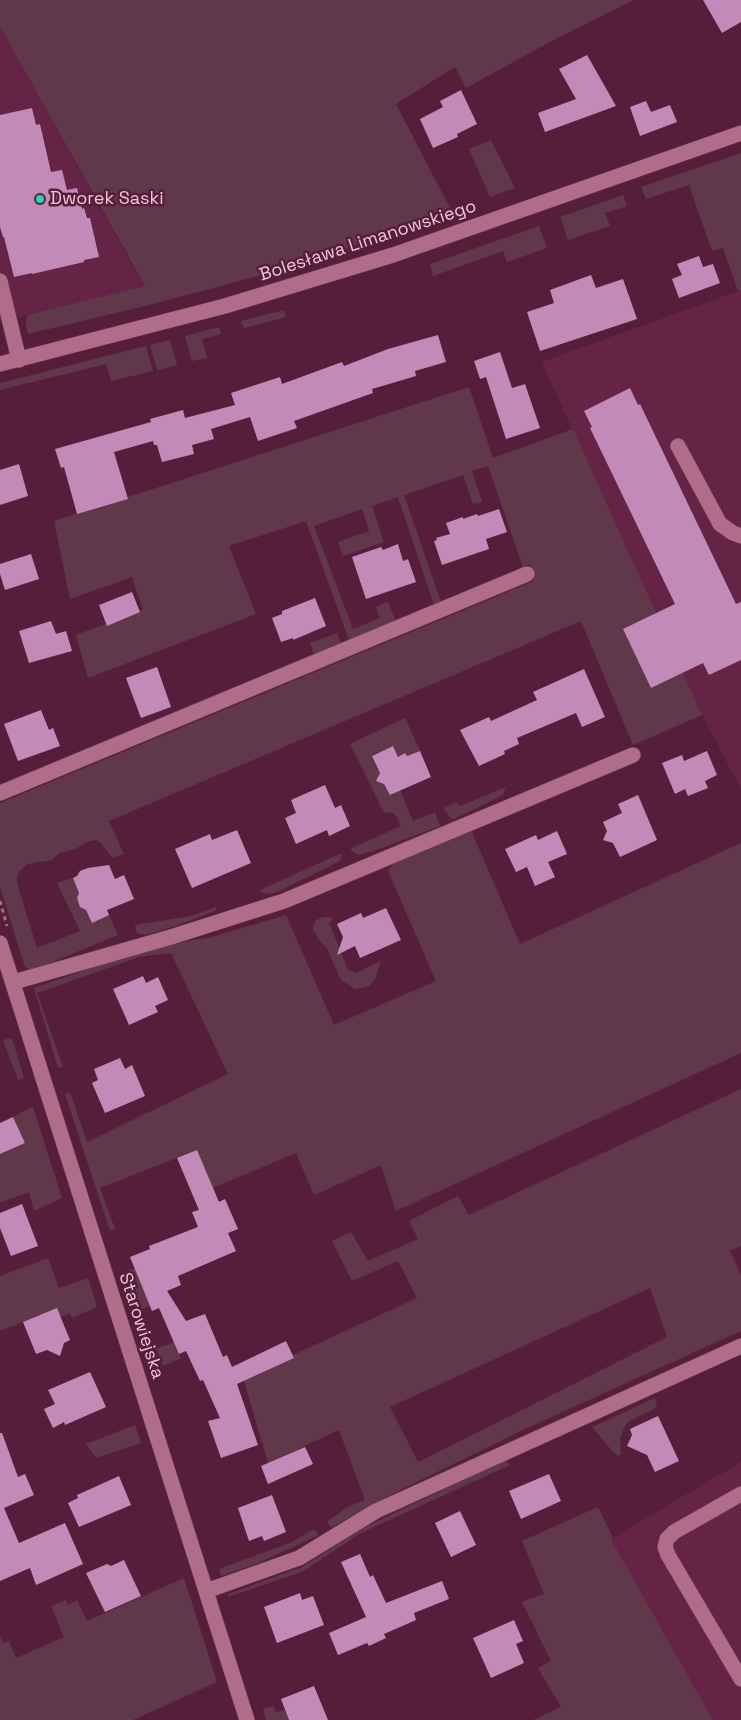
<!DOCTYPE html>
<meta charset="utf-8">
<style>
body{margin:0}
canvas{display:block;background:#571e3b}
</style>
<canvas width="741" height="1720"></canvas>
<script>
const c = document.querySelector('canvas').getContext('2d');
c.lineJoin = 'round';
function paint(path, color) {
  c.fillStyle = color;
  c.fill(path, 'evenodd');
}
function poly(rows) {
  const path = new Path2D();
  for (const r of rows) {
    path.moveTo(r[0], r[1]);
    for (let i = 2; i < r.length; i += 2) path.lineTo(r[i], r[i + 1]);
  }
  return path;
}
function stroke(path, color, width, dash) {
  c.strokeStyle = color;
  c.lineWidth = width;
  c.lineCap = dash ? 'butt' : 'round';
  c.setLineDash(dash || []);
  c.stroke(path);
}
function label(font, color, halo, rows, align = 'center') {
  c.font = font + ' "Space Grotesk",sans-serif';
  c.lineWidth = 5;
  c.setLineDash([]);
  c.textBaseline = 'middle';
  c.strokeStyle = halo;
  c.fillStyle = color;
  for (const [text, x, y, turn = 0] of rows) {
    c.save();
    c.translate(x, y);
    c.rotate((+turn || 0) * Math.PI / 180);
    c.textAlign = isNaN(turn) ? turn : align;
    if (halo) c.strokeText(text, 0, 0);
    c.fillText(text, 0, 0);
    c.restore();
  }
}
const built = poly([
 [0,27,138,276,145,286,0,322],
 [741,290,741,789,697,705,542,362],
 [741,1462,741,1720,713,1720,611,1539]
]);
const green = poly([
 [0,0,633,0,557,38,466,88,455,67,396,104,452,212,299,265,153,304,28,334,26,325,27,315,145,286,0,27],
 [491,140,515,188,490,197,469,149],
 [741,153,741,290,738,291,723,248,712,251,689,185,646,199,641,187],
 [623,195,627,206,605,213,610,226,568,240,560,217],
 [539,226,547,248,507,262,503,251,433,276,430,264],
 [284,310,286,317,244,328,241,321],
 [219,327,221,334,202,339,207,358,192,361,185,336],
 [170,340,177,365,157,370,150,345],
 [146,346,153,371,111,381,106,364,0,390,0,383],
 [469,387,493,458,573,429,702,715,633,745,581,621,109,821,124,854,112,858,101,843,96,840,86,842,76,849,59,853,52,860,27,864,19,872,17,877,17,883,37,948,80,931,57,883,73,878,79,893,77,898,80,907,86,910,92,922,109,915,118,935,33,970,27,968,24,964,0,887,0,803,534,581,529,564,523,567,488,466,472,471,482,502,473,504,463,475,404,495,441,602,434,605,398,497,372,506,384,542,343,556,338,542,369,531,362,509,314,526,353,629,380,618,376,607,388,602,396,621,349,640,306,521,229,546,256,614,88,678,76,635,143,610,132,577,70,599,54,521],
 [337,633,341,643,314,654,310,643],
 [405,718,420,751,407,756,405,753,398,757,393,746,372,755,380,773,378,777,380,782,384,784,390,795,400,790,413,821,435,812,440,826,376,850,358,855,350,849,401,826,398,818,392,812,385,813,383,811,350,744],
 [506,787,503,795,452,820,444,808,457,802,460,806],
 [471,830,520,944,741,843,741,1053,396,1211,381,1165,314,1195,296,1153,213,1188,197,1150,100,1188,115,1229,110,1231,65,1094,70,1092,87,1142,228,1074,171,953,139,957,37,993,63,1067,58,1068,34,988,152,947,212,937,286,915,334,1025,436,981,388,871,394,863],
 [342,853,340,861,277,892,270,894,263,893,260,890],
 [216,907,217,910,176,926,145,935,137,933,135,925,191,916],
 [323,917,331,917,333,920,329,922,348,970,357,973,381,961,375,979,370,985,363,988,355,989,341,980,326,946,321,943,313,929,315,921],
 [12,1038,24,1078,18,1080,3,1040],
 [741,1089,741,1246,730,1251,741,1275,741,1331,523,1430,388,1496,331,1528,327,1521,350,1506,365,1500,339,1430,268,1463,244,1381,294,1358,293,1355,417,1298,398,1261,352,1281,332,1241,351,1232,368,1261,418,1239,409,1221,458,1196,469,1215],
 [650,1288,667,1337,418,1462,390,1407],
 [33,1107,62,1198,34,1211,29,1192,0,1203,0,1154,25,1143,13,1117],
 [48,1258,59,1288,88,1278,97,1307,72,1318,70,1313,60,1317,56,1309,0,1331,0,1276],
 [135,1268,150,1306,136,1311,123,1272],
 [174,1342,181,1358,163,1366,156,1349],
 [655,1398,657,1406,654,1409,629,1421,624,1428,620,1439,621,1454,618,1456,614,1453,592,1427],
 [135,1425,141,1443,96,1458,86,1444],
 [505,1460,510,1465,361,1533,304,1571,228,1597,228,1594,302,1567,361,1529],
 [598,1507,613,1538,611,1539,713,1720,533,1720,561,1707,538,1668,551,1661,522,1602,544,1594,522,1541],
 [314,1529,319,1535,258,1563,221,1576,219,1569,292,1542],
 [184,1578,217,1682,133,1720,0,1720,0,1636,3,1643,9,1641,16,1658,64,1637,51,1606,66,1600,68,1605,77,1600,87,1621],
 [273,1706,276,1712,285,1710,289,1720,266,1720,263,1709]
]);
const building = poly([
 [703,0,741,0,741,22,722,33],
 [587,55,616,106,545,132,538,113,576,99,559,69],
 [461,90,477,124,457,134,458,137,433,148,420,119,443,107,440,101],
 [646,101,651,112,670,105,677,122,640,136,630,107],
 [32,108,36,125,40,124,51,172,62,170,67,190,77,188,82,209,84,208,87,218,90,218,99,257,84,260,84,262,32,274,32,273,14,277,4,237,3,237,0,227,0,115],
 [699,256,703,267,713,264,720,283,679,298,672,279,682,275,677,264],
 [591,275,596,288,623,279,637,319,540,351,527,312,554,303,550,290],
 [438,335,446,362,415,371,416,376,372,389,373,393,294,421,297,428,258,441,250,417,211,429,214,439,192,445,194,454,162,462,157,445,154,445,153,441,114,452,128,499,77,514,64,467,61,468,55,449,151,422,150,419,183,410,185,418,235,405,231,393,280,377,282,384,342,362,344,366,388,349],
 [500,352,512,388,525,384,540,428,506,439,486,377,480,379,474,361],
 [630,388,638,405,640,404,736,604,741,602,741,660,709,675,703,663,651,688,623,629,675,604,590,428,592,427,584,411],
 [19,464,28,496,0,505,0,470],
 [499,509,507,532,486,539,489,549,442,565,434,541,437,540,436,538,450,534,446,523,463,517,463,519,477,514,478,516],
 [398,544,403,561,408,559,416,582,366,599,352,557,381,547,383,550],
 [31,554,39,579,5,590,0,574,0,564],
 [132,592,140,612,107,626,99,605],
 [315,598,326,626,293,640,293,638,281,642,272,618,282,614,282,611],
 [51,621,56,634,66,631,72,651,29,663,19,631],
 [157,667,171,707,141,718,126,678],
 [584,669,605,717,582,727,576,713,517,738,519,744,504,751,505,754,479,766,460,730,489,717,491,721,537,700,533,692],
 [41,710,49,730,53,728,60,746,18,761,4,724],
 [393,746,398,757,405,753,407,756,420,751,431,777,390,795,384,784,376,781,380,773,372,756],
 [707,751,717,775,705,781,708,788,688,796,685,789,675,794,662,763,682,755,684,761],
 [325,785,335,808,341,805,350,826,329,836,327,830,296,844,285,818,296,813,291,800],
 [638,795,657,840,620,857,613,843,603,840,607,831,603,822,622,813,618,804],
 [237,830,251,863,192,888,175,849,210,834,212,840],
 [557,831,567,854,548,862,555,877,535,886,527,867,516,872,505,849,536,835,538,840],
 [109,865,115,879,124,875,134,899,107,910,109,915,92,923,86,910,80,907,77,898,79,893,73,878,77,876,80,871,88,868],
 [386,908,401,940,360,958,355,946,337,955,343,937,337,924,361,913,363,918],
 [143,976,146,983,158,977,168,1000,155,1006,158,1012,129,1025,113,989],
 [120,1058,125,1069,132,1065,145,1096,105,1113,92,1083,98,1080,94,1069],
 [13,1117,25,1143,0,1154,0,1123],
 [197,1150,219,1202,225,1199,238,1229,228,1233,236,1251,178,1276,181,1285,167,1291,186,1321,205,1314,223,1357,227,1355,232,1367,286,1341,294,1358,237,1384,258,1445,221,1458,208,1421,220,1418,203,1380,200,1381,186,1351,179,1354,159,1308,152,1311,130,1257,150,1249,149,1246,198,1227,192,1212,199,1210,177,1158],
 [22,1204,38,1246,11,1256,0,1228,0,1213],
 [57,1308,70,1340,64,1343,60,1356,47,1350,36,1354,23,1322],
 [90,1372,106,1407,65,1425,64,1422,53,1428,44,1409,55,1404,48,1390],
 [658,1416,679,1461,655,1472,647,1455,627,1446,632,1435,630,1429],
 [0,1433,2,1433,18,1477,25,1474,34,1495,4,1508,19,1543,65,1523,83,1564,36,1585,30,1568,0,1581],
 [305,1447,313,1464,268,1484,261,1466],
 [549,1474,561,1501,521,1519,509,1491],
 [119,1476,131,1505,79,1527,68,1503,78,1498,77,1495],
 [272,1495,286,1532,264,1541,262,1536,249,1541,238,1508],
 [460,1511,476,1545,451,1557,435,1523],
 [360,1554,370,1577,373,1575,386,1603,442,1581,449,1599,414,1613,416,1620,384,1634,386,1638,369,1646,367,1643,338,1655,329,1633,366,1617,341,1562],
 [124,1560,141,1596,105,1612,86,1573,107,1564,111,1566],
 [300,1593,302,1600,313,1596,324,1625,277,1643,264,1607],
 [514,1620,523,1641,516,1644,524,1663,491,1678,473,1638],
 [314,1686,328,1720,289,1720,281,1699]
]);
const path = poly([
 [0,901,7,926]
]);
const minor = poly([
 [0,281,19,360],
 [0,364,225,306,393,255,741,133],
 [678,446,720,524,733,533,741,536],
 [0,793,527,574],
 [0,943,247,1720],
 [14,982,171,937,284,901,633,755],
 [741,1494,674,1532,667,1539,665,1547,668,1555,741,1679],
 [206,1591,299,1558,376,1511,741,1346]
]);
const markers = [
 [40,199,5,"#28d5ad"]
];
const poiNames = [
 ["Dworek Saski",50,199]
];
const streetNames = [
 ["Bolesława Limanowskiego",368,241,-18],
 ["Starowiejska",141,1326,72]
];
paint(built, '#652445');
paint(green, '#61374a');
paint(building, '#c18ab9');
stroke(minor, '#6f3d58', 16);
stroke(path, '#a07187', 3, [4, 4]);
stroke(minor, '#af6d8a', 15);
for (const [x, y, r, color] of markers) {
  const dot = new Path2D();
  dot.arc(x, y, r, 0, 2 * Math.PI);
  c.fillStyle = color;
  c.fill(dot);
  stroke(dot, '#571e3b', 2);
}
label('18px', '#ecc7d6', '#571e3b', poiNames, 'left');
label('18px', '#ecc7d6', '#571e3b', streetNames);
</script>
